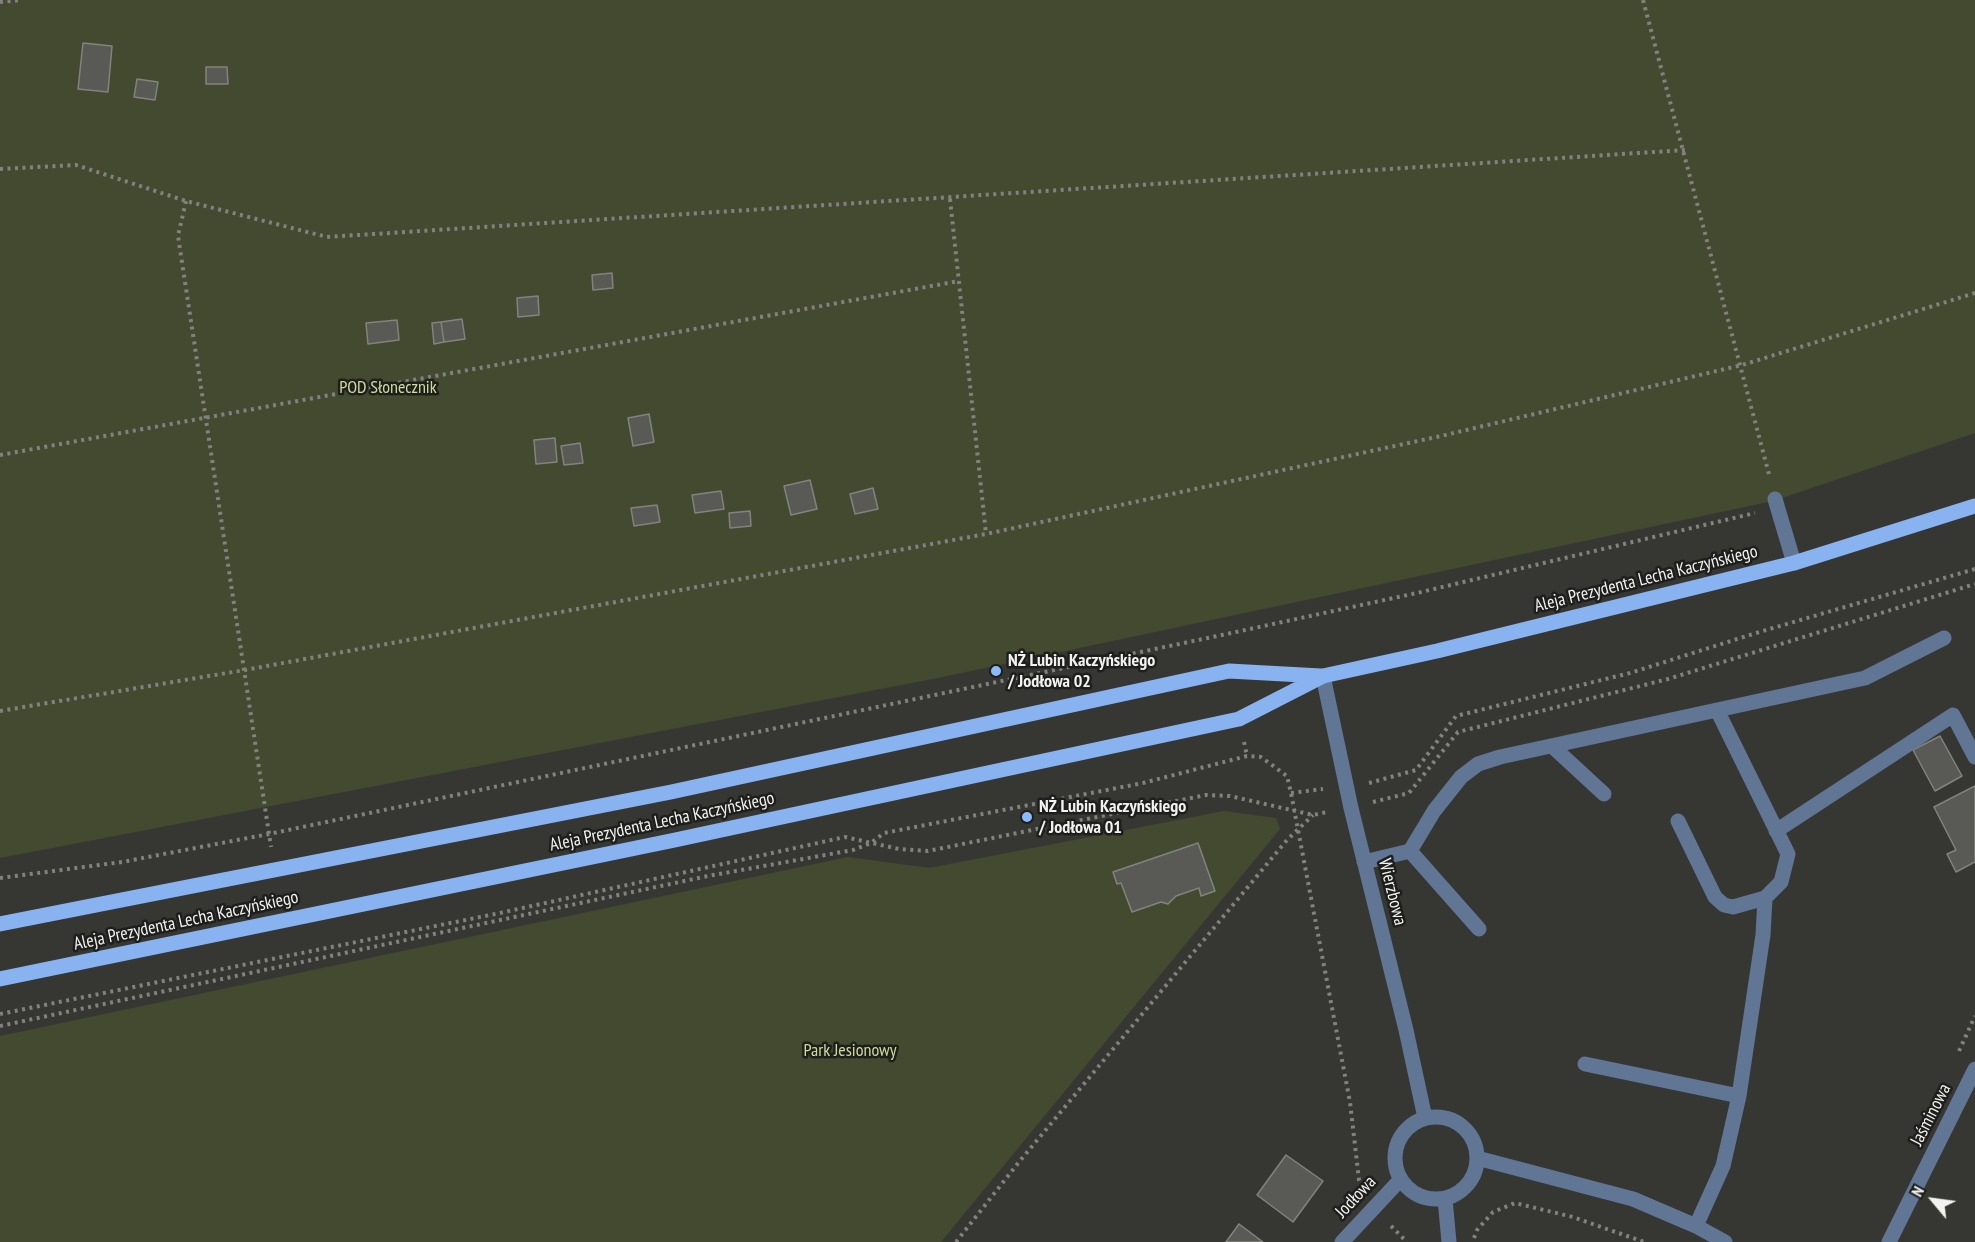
<!DOCTYPE html>
<meta charset="utf-8">
<style>
body{margin:0}
#map{position:relative;width:1975px;height:1242px;overflow:hidden;background:#363733;font-family:"PT Sans Narrow",sans-serif}
canvas{display:block}
.north{position:absolute;left:1903px;top:1170px;width:60px;height:60px;-webkit-text-stroke:4px #1e1e1c;paint-order:stroke;rotate:299deg;font-size:16px;font-weight:700;line-height:24px;text-align:center;color:#f2f3f0}
.north::after{content:'';display:block;margin:auto;width:21px;height:27px;background:#f2f3f0;clip-path:polygon(50% 0,100% 100%,50% 72%,0 100%)}
</style>
<div id="map">
<canvas width="1975" height="1242"></canvas>
<div class="north">N</div>
</div>
<script>
const c = document.querySelector('canvas').getContext('2d');
c.lineJoin = 'round';
function paint(path, color) {
  c.fillStyle = color;
  c.fill(path, 'evenodd');
}
function poly(rows) {
  const path = new Path2D();
  for (const r of rows) {
    if (r.length === 3) {
      path.moveTo(r[0] + r[2], r[1]);
      path.arc(r[0], r[1], r[2], 0, 2 * Math.PI);
      continue;
    }
    path.moveTo(r[0], r[1]);
    for (let i = 2; i < r.length; i += 2) path.lineTo(r[i], r[i + 1]);
  }
  return path;
}
function stroke(path, color, width, dash) {
  c.strokeStyle = color;
  c.lineWidth = width;
  c.lineCap = dash ? 'butt' : 'round';
  c.setLineDash(dash || []);
  c.stroke(path);
}
function label(font, color, halo, rows, align = 'center') {
  c.font = font + ' "PT Sans Narrow",sans-serif';
  c.lineWidth = 5;
  c.setLineDash([]);
  c.textBaseline = 'middle';
  c.strokeStyle = halo;
  c.fillStyle = color;
  for (const [text, x, y, turn = 0] of rows) {
    c.save();
    c.translate(x, y);
    c.rotate((+turn || 0) * Math.PI / 180);
    c.textAlign = isNaN(turn) ? turn : align;
    if (halo) c.strokeText(text, 0, 0);
    c.fillText(text, 0, 0);
    c.restore();
  }
}
const green = poly([
 [0,0,1975,0,1975,433,1773,501,938,678,0,858],
 [1224,811,1276,818,1280,829,941,1242,0,1242,0,1036,848,857,929,868]
]);
const building = poly([
 [83,43,112,46,108,92,78,89,83,43],
 [206,67,227,67,228,84,206,84,206,67],
 [137,79,158,82,155,100,134,97,137,79],
 [612,273,613,288,593,290,592,275,612,273],
 [538,296,539,315,518,317,517,298,538,296],
 [462,319,465,339,444,342,441,322,462,319],
 [397,320,399,340,368,344,366,323,397,320],
 [441,322,444,342,434,344,432,323,441,322],
 [649,414,654,442,633,446,628,418,649,414],
 [555,438,557,462,536,464,534,440,555,438],
 [580,443,583,463,564,465,561,446,580,443],
 [810,480,817,509,791,515,784,486,810,480],
 [873,488,878,509,855,514,850,494,873,488],
 [721,491,724,509,695,513,692,495,721,491],
 [657,505,660,522,634,526,631,508,657,505],
 [750,511,751,526,730,528,729,513,750,511],
 [1940,736,1962,776,1935,791,1913,750,1940,736],
 [1975,786,1975,862,1956,872,1947,854,1956,850,1934,807,1975,786],
 [1198,843,1215,891,1201,896,1199,888,1176,896,1168,904,1161,902,1132,912,1121,883,1117,884,1113,872,1198,843],
 [1286,1155,1323,1181,1293,1222,1257,1195,1286,1155],
 [1239,1224,1263,1242,1226,1242,1239,1224]
]);
const path = poly([
 [1643,0,1770,478],
 [0,2,22,0],
 [0,169,76,165,186,201,327,237,1685,150],
 [950,199,986,534],
 [186,201,178,236,271,847],
 [0,455,959,281],
 [0,711,245,670,986,534,1441,436,1742,365,1975,293],
 [1244,742,1247,756],
 [1369,783,1416,770,1456,716,1630,673,1756,633,1975,569],
 [1291,793,1323,789],
 [1373,802,1409,793,1458,732,1668,679,1975,584],
 [0,878,122,862,269,834,1222,635,1417,593,1755,513],
 [0,1014,500,913,845,837,899,849,928,851,1206,795,1230,796,1313,815,1327,812],
 [0,1026,708,876,853,850,871,843,884,833,1143,783,1247,756,1261,757,1287,776,1291,793,1350,1102,1359,1180,1362,1187],
 [1959,1051,1975,1016],
 [1391,1226,1407,1242],
 [1474,1238,1477,1230,1493,1212,1515,1203,1573,1217,1644,1242],
 [956,1242,1019,1162,1287,840,1313,815]
]);
const minor = poly([
 [1775,499,1794,563],
 [1323,676,1351,808,1406,1030,1425,1118],
 [1552,746,1604,794],
 [1678,821,1715,897,1724,905,1733,907,1765,898,1781,882,1788,854,1717,710],
 [1776,831,1953,715,1975,757],
 [1410,851,1479,929],
 [1364,862,1410,851,1434,811,1461,777,1478,764,1500,757,1865,678,1944,638],
 [1585,1064,1739,1096],
 [1436,1158,41],
 [1477,1158,1633,1199,1696,1226,1725,1242],
 [1445,1199,1449,1242],
 [1696,1226,1723,1166,1739,1096,1763,935,1765,898],
 [1342,1242,1400,1180],
 [1889,1242,1975,1069]
]);
const major = poly([
 [0,924,671,792,1229,671,1321,676],
 [0,979,675,840,1239,719,1323,676,1437,651,1794,563,1975,506]
]);
const markers = [
 [996,671,6,"#8bbafc"],
 [1027,817,6,"#8bbafc"]
];
const parkNames = [
 ["POD Słonecznik",388,388],
 ["Park Jesionowy",850,1051]
];
const streetNames = [
 ["Aleja Prezydenta Lecha Kaczyńskiego",1646,579,-14],
 ["Aleja Prezydenta Lecha Kaczyńskiego",662,822,-12],
 ["Wierzbowa",1392,892,76],
 ["Aleja Prezydenta Lecha Kaczyńskiego",186,921,-12],
 ["Jaśminowa",1931,1115,-63],
 ["Jodłowa",1356,1197,-47]
];
const poiNames = [
 ["NŻ Lubin Kaczyńskiego",1008,661],
 ["/ Jodłowa 02",1008,682],
 ["NŻ Lubin Kaczyńskiego",1039,807],
 ["/ Jodłowa 01",1039,828]
];
paint(green, '#444a30');
paint(building, '#595a55');
stroke(building, '#82837e', 1.5);
stroke(path, '#81827e', 4, [3, 4.5]);
stroke(minor, '#607694', 15);
stroke(major, '#88b3f0', 15);
for (const [x, y, r, color] of markers) {
  const dot = new Path2D();
  dot.arc(x, y, r, 0, 2 * Math.PI);
  c.fillStyle = color;
  c.fill(dot);
  stroke(dot, '#1e1e1c', 2);
}
label('18px', '#cddc9a', '#1e1e1c', parkNames);
label('18px', '#f2f3f0', '#1e1e1c', streetNames);
label('bold 18px', '#f2f3f0', '#1e1e1c', poiNames, 'left');
</script>
